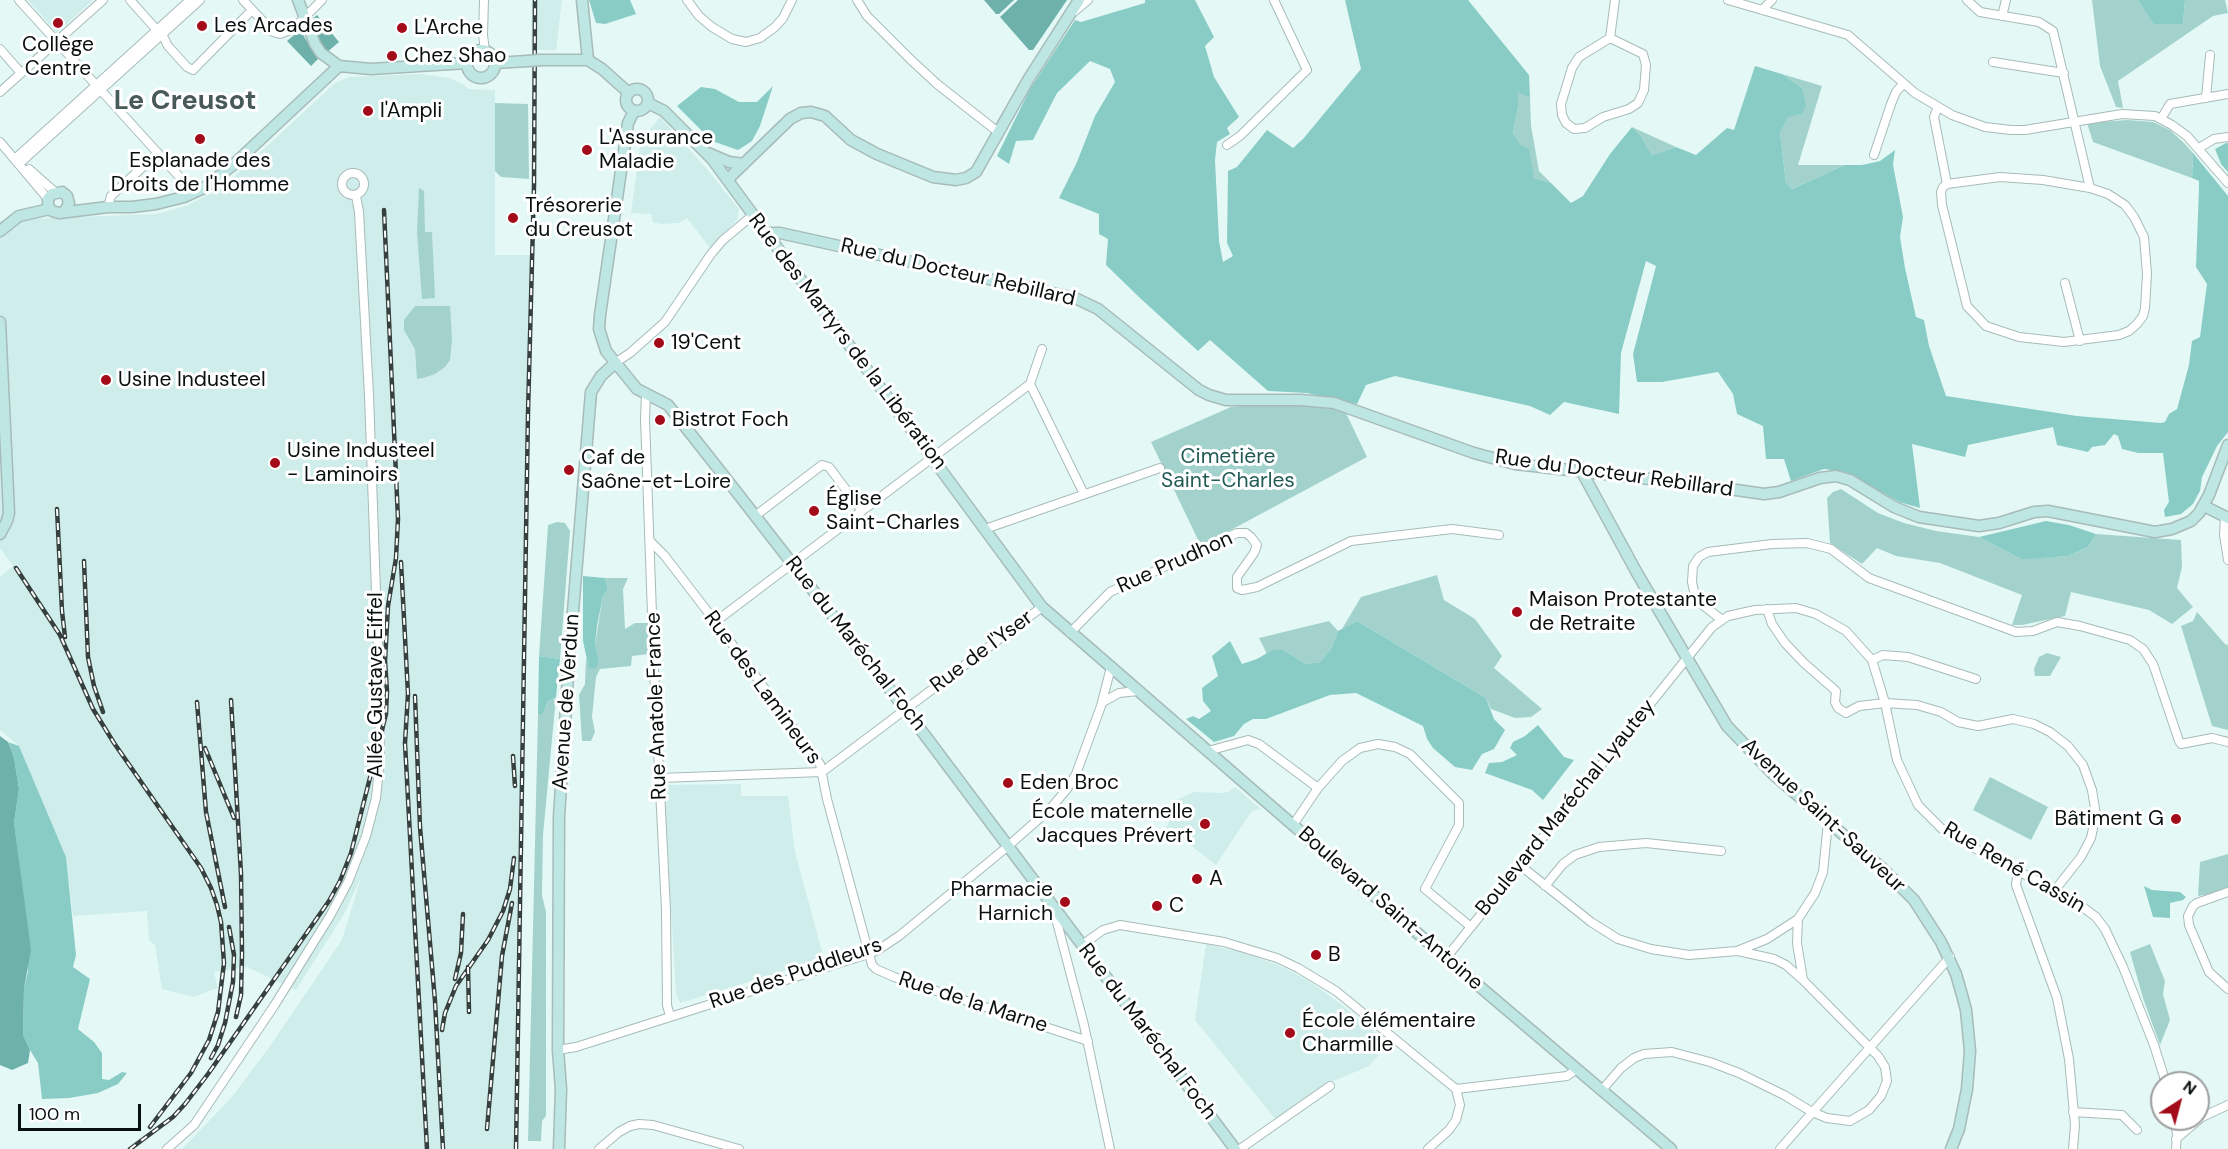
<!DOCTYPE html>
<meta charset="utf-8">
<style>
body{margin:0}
#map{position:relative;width:2228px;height:1149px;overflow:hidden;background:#e4f9f6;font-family:"DM Sans",sans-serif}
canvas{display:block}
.north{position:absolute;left:2150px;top:1071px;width:60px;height:60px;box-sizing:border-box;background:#fff;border:2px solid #9c9f9f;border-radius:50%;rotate:36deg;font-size:16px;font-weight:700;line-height:24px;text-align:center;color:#080f0f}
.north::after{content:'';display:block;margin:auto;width:21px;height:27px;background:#a40b1a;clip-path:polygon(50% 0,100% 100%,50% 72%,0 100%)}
.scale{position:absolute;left:18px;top:1104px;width:123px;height:27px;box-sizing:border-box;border:3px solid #080f0f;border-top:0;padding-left:8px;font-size:18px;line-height:21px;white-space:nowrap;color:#080f0f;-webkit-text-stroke:4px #fff;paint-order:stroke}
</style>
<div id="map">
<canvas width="2228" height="1149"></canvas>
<div class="north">N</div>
<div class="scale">100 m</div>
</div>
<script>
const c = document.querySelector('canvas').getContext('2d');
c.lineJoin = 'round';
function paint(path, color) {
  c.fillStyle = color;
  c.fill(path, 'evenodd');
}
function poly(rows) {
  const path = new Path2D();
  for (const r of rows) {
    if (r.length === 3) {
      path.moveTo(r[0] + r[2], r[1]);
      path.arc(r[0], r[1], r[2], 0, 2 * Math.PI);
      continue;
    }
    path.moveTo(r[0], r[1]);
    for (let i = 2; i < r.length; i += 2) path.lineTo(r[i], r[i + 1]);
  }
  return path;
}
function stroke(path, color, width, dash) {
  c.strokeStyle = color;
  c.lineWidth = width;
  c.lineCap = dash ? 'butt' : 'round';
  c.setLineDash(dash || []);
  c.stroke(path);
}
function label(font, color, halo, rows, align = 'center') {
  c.font = font + ' "DM Sans",sans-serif';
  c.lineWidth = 6;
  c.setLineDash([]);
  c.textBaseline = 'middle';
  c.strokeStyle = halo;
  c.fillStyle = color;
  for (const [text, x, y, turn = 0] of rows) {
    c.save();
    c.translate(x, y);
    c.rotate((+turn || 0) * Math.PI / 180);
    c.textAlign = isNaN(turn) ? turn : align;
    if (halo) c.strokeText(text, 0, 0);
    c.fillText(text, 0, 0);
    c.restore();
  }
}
const built = poly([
 [28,0,93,0,57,33],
 [532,0,562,0,556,50,531,50],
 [421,74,449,78,463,84,468,89,495,90,495,255,531,255,515,1149,182,1149,231,1098,270,1046,342,940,361,878,344,914,296,990,247,967,214,972,218,988,193,997,162,989,155,945,149,940,147,911,73,916,66,857,19,746,0,730,0,577,13,566,0,548,0,228,24,219,156,214,186,206,223,187,335,83,350,77],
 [660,117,706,168,739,209,737,220,710,248,687,218,679,223,661,224,653,222,651,214,631,213,641,140],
 [741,784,741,796,788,796,795,852,824,959,680,1003,676,994,664,785],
 [1235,787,1261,809,1251,812,1216,865,1180,837,1165,831,1171,817,1168,816,1176,800,1194,792,1222,793,1228,792],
 [1206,944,1241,952,1278,965,1309,981,1342,1005,1389,1044,1369,1066,1329,1083,1276,1120,1195,1020]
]);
const green = poly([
 [2092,0,2138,0,2155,24,2183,24,2185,0,2225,0,2228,13,2213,16,2118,81,2123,108,2116,107,2100,66],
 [1782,74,1822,86,1798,165,1845,165,1792,189,1786,183,1780,133,1788,116,1802,114,1802,88],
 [1518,91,1530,98,1531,126,1539,171,1551,183,1534,178,1513,133,1518,107],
 [495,103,528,104,529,179,501,177,495,171],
 [2127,120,2153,122,2170,130,2185,144,2193,153,2192,178,2093,142,2087,123],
 [1632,127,1676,147,1652,155,1641,136],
 [419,188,424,191,425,232,432,232,435,298,422,299,417,232],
 [415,306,450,306,452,339,450,360,445,367,435,374,423,378,417,379,415,349,404,330,404,320],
 [1261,404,1319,405,1344,409,1367,457,1201,546,1151,442,1231,407],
 [1841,489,1878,513,1904,523,1936,531,1979,537,2021,559,2068,556,2088,547,2096,534,2181,540,2182,567,2177,588,2193,607,2172,624,2149,610,2071,592,2065,616,2022,625,2012,625,2022,595,1940,563,1896,556,1877,548,1862,564,1830,543,1827,498,1833,492],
 [557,522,565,523,570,531,560,659,539,656,548,525],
 [1437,575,1444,600,1475,619,1502,656,1494,668,1542,709,1531,717,1515,718,1491,709,1486,698,1357,621,1342,629,1361,597],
 [605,578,628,578,623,589,625,629,635,623,648,623,649,654,632,656,631,666,600,669,596,677,592,717,595,732,591,741,582,741,579,695,585,684,586,658,590,669,599,660,595,644,603,596,608,589],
 [2197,612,2225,644,2228,645,2228,730,2212,726,2181,626,2193,621],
 [1329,621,1338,631,1331,649,1320,662,1306,664,1283,650,1272,650,1267,654,1259,638],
 [2047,653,2061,657,2050,676,2035,676,2034,669,2039,657],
 [556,697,543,835,542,895,546,912,546,1116,542,1121,541,1141,528,1141,538,714,543,714,548,701],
 [1990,777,2048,807,2031,840,1973,810],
 [2228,854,2228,888,2223,892,2198,896,2200,862],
 [2150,944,2165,981,2163,994,2170,1020,2160,1045,2143,998,2130,952]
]);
const forest = poly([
 [589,0,630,0,636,14,605,24,596,23],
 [1145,0,1195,0,1214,37,1205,46,1214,77,1239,117,1227,128,1230,134,1217,142,1215,160,1219,241,1223,262,1233,256,1227,243,1228,171,1237,167,1267,130,1293,148,1303,139,1361,69,1345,0,1468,0,1529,75,1530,98,1518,92,1518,107,1513,133,1520,145,1529,149,1534,178,1551,183,1571,203,1583,196,1610,154,1632,127,1641,136,1652,155,1676,147,1696,155,1727,128,1734,130,1755,66,1782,74,1802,88,1806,105,1802,114,1788,117,1780,133,1786,183,1792,189,1845,165,1862,165,1880,161,1895,150,1893,165,1903,217,1900,237,1905,268,1916,317,1924,320,1929,346,1946,396,2077,416,2161,423,2165,422,2169,414,2177,409,2189,365,2192,341,2200,337,2207,284,2196,267,2199,188,2199,181,2192,178,2193,153,2228,196,2228,432,2217,446,2202,477,2200,491,2193,504,2181,514,2165,517,2164,510,2169,502,2163,453,2138,453,2122,449,2118,436,2114,434,2105,445,2092,447,2088,452,2057,445,2053,427,1968,445,1965,457,1912,444,1920,508,1899,502,1846,472,1824,469,1791,481,1784,459,1766,459,1763,426,1737,414,1733,394,1718,372,1662,382,1637,382,1633,354,1656,266,1646,261,1621,353,1619,414,1564,402,1550,415,1530,406,1395,376,1366,385,1357,404,1307,393,1268,391,1210,340,1198,351,1140,298,1106,265,1108,239,1099,234,1099,214,1059,198,1077,162,1095,116,1115,82,1110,69,1090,61,1057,93,1033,140,1016,141,1009,164,997,156,1030,89,1075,20,1081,22,1145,3],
 [2138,0,2185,0,2183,24,2154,24],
 [773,86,760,126,752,141,738,150,712,141,677,106,701,87,715,89,739,102,757,102],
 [2226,143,2228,143,2228,172,2221,164,2215,149],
 [2046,521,2069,525,2096,534,2088,547,2068,556,2030,559,2021,559,1979,537],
 [583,576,605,578,608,589,603,596,597,626,595,644,599,660,596,668,589,669,583,641],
 [1357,621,1486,698,1494,719,1505,730,1494,749,1482,754,1472,770,1455,767,1433,748,1427,739,1423,726,1356,693,1330,695,1266,719,1253,719,1244,724,1234,736,1214,742,1186,719,1193,716,1199,719,1211,711,1203,701,1202,688,1218,676,1212,656,1230,641,1242,664,1257,659,1272,650,1283,650,1306,664,1320,662,1331,649,1338,631],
 [539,656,560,659,556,697,548,701,543,714,538,714],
 [1538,725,1564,757,1574,760,1543,800,1532,790,1485,773,1489,763,1502,762,1517,755,1510,748,1513,742,1525,736],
 [8,742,19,746,66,857,76,955,73,967,90,979,78,1029,94,1042,102,1053,102,1079,109,1080,122,1072,127,1073,118,1084,98,1093,69,1098,42,1099,38,1063,30,1050,23,1035,24,988,28,971,25,910,14,823,19,789,14,758],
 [2144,886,2152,890,2180,892,2186,897,2183,900,2170,903,2170,918,2153,917]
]);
const water = poly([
 [984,0,1014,0,999,14,996,14],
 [1018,0,1067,0,1033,50,1029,50,1000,17],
 [317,15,339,42,326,53,321,47,310,21],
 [300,30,318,59,311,66,287,41],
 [0,736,8,742,14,758,19,789,14,823,31,950,24,988,23,1035,30,1050,28,1063,12,1070,0,1065]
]);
const street = poly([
 [19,0,194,193],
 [130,0,164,38,168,46,187,67,193,70,252,10],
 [243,0,273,32,280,34,293,29,322,0],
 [484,0,483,35,485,51],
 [687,0,699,16,712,27,732,39,746,42,760,38,775,27,783,18,792,0],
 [857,0,867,16,909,58,937,84,998,132],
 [1728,0,1848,35,1915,93,1952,115,1985,127,2011,130,2025,130,2122,114,2155,116,2172,125,2187,136,2228,183],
 [1967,0,1980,12,2039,22,2053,31,2090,188,2108,194,2125,205,2134,217,2144,237,2147,274,2145,308,2143,316,2137,324,2129,331,2119,335,2064,342,2019,337,1986,326,1967,306,1942,205,1941,192,1943,187,1947,184,2000,177,2043,180,2090,188],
 [1762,10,1772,0],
 [1075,11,1088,0],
 [2002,16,2006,0],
 [1610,38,1643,54,1646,65,1644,90,1638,103,1629,109,1603,117,1585,128,1574,129,1566,123,1562,115,1561,104,1572,68,1579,57,1610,38],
 [1610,38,1615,0],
 [0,49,21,73],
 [1993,62,2064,73],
 [0,92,103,0],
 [2206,98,2210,55],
 [1938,107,1934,117,1947,184],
 [2161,119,2170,104,2228,94],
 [0,142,48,199],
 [1227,145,1240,136,1307,70,1274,0],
 [2199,148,2214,139,2228,137],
 [1874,155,1891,104,1896,92,1903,84],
 [16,158,190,0],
 [20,163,200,0],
 [29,169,55,192],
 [353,184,11],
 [108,207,111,196,158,153],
 [2065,283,2080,341],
 [615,363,630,353,665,322,711,254,723,240,753,215],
 [1030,384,1084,494],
 [646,395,645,418,654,670,666,910,667,1005,670,1016],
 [755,516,822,465,829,467,862,511],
 [2225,517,2224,535,2228,560],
 [985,529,1160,468],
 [651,542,664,555,721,629,820,764,827,799,872,965,876,969,894,977,1088,1041],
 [1767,609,1772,624,1785,643,1804,663,1836,691,1835,702,1838,708,1846,713,1859,706,1885,703,1917,705,1941,712,1958,722,1978,726,2013,719,2034,724,2050,732,2068,746,2083,765,2092,790,2096,815,2091,838,2081,857,2055,890],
 [1722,620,1699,602,1695,596,1692,582,1693,566,1699,557,1708,552,1772,544,1807,543,1831,549,1869,578,2016,632,2033,631,2057,622,2080,626,2130,640,2143,649,2153,664,2179,741,2181,744,2212,738,2228,742],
 [715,622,1030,384,1042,349],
 [1070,633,1110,592,1237,533,1246,533,1251,537,1257,545,1254,553,1237,577,1237,588,1242,590,1257,587,1351,541,1452,529,1499,535],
 [1872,660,1883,655,1908,657,1976,679],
 [1103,702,1119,693,1138,691],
 [1208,751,1248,740,1259,744,1318,788,1342,761,1360,748,1378,744,1395,747,1410,754,1459,803,1459,825,1425,889,1471,927],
 [660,778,822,772,1042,607],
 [1293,825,1318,788],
 [1521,866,1591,922,1618,939,1651,949,1689,955,1737,951,1767,939,1798,919,1815,893,1823,872,1828,822],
 [2018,871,2016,885,2057,998,2069,1059,2075,1125,2073,1149],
 [1545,886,1563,864,1575,855,1599,847,1646,843,1721,851],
 [2228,892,2197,903,2193,906,2188,916,2189,925,2209,972,2228,989],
 [1054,911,1084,1025,1110,1149],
 [1082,945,1103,930,1120,925,1224,942,1277,958,1298,968,1336,991,1456,1089,1567,1076,1577,1069],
 [1738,951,1774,959,1786,965,1803,980],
 [1446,958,1712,627,1728,616,1755,610,1796,608,1816,614,1846,631,1872,660,1885,703,1897,760,1918,805,1942,829,1983,853,2072,899,2096,917,2105,929,2123,967,2154,1045,2166,1083],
 [558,1050,576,1047,868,954,878,950,899,936,1007,847,1050,809,1067,789,1076,774,1101,706,1111,667],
 [1602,1090,1621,1068,1634,1058,1644,1054,1672,1052,1710,1062,1739,1073,1784,1095,1812,1112,1827,1118,1850,1121,1869,1110,1881,1096,1887,1081,1885,1067,1878,1056,1803,980,1797,943,1798,919],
 [2073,1112,2122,1115,2137,1130],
 [2174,1119,2177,1134,2176,1149],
 [2176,1139,2202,1117,2228,1105],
 [167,1149,194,1125,274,1006,330,916,348,882,366,836,376,798,380,758,379,676,369,395,359,212,356,196],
 [599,1149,619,1132,630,1126,639,1124,653,1125,739,1149],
 [1240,1149,1330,1086],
 [1428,1149,1449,1130,1456,1120,1460,1105,1456,1089],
 [1780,1149,1950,957]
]);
const secondary = poly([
 [298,0,315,44,321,53,339,66,371,69,467,63],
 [582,0,588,60],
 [481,64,14],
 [540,60,588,60,602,69,629,93],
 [495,63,528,61],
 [637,100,11],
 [648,103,664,111,712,159,1042,607,1446,958,1671,1149],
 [634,111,628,123,600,315,599,329,606,351,637,389,668,405,735,490,906,710,1235,1149],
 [708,153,729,162,744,164],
 [728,179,790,119,801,113,811,112,825,116,851,140,877,154,933,177,956,180,966,178,976,172,1028,80,1079,0],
 [65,211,69,203,67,196,62,192,52,194,48,199,48,206,52,211,59,213,108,207,132,207,156,204,184,197,204,188,233,165,339,66],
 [0,231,19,216,50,209],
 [765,233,780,233,1075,298,1098,309,1199,390,1209,395,1226,400,1301,400,1334,403,1474,453,1515,464,1695,484,1764,494,1779,492,1820,478,1836,476,1850,480,1894,507,1919,517,1979,526,1999,523,2034,512,2048,511,2155,532,2172,529,2191,521,2199,513,2209,495,2228,445],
 [0,322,9,513,7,521,0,534],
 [1582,472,1637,573,1727,726,1773,774,1883,869,1914,900,1941,942,1956,974,1962,995,1966,1010,1970,1051,1967,1089,1959,1129,1951,1149],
 [2204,506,2228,518],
 [559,1149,561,1089,558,1050,559,817,569,660,591,392,601,376,615,363]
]);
const rail = poly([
 [57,509,62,611,65,637],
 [84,561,88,657,94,686,103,712],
 [401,562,408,694,405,743,427,1149],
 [16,568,60,635,93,709,114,743,201,868,211,888,217,905,221,922,224,963,218,1012,209,1040,191,1073,150,1127],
 [415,696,420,827,435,1001,443,1149],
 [231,700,241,874,242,954,241,995,236,1017],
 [197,702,206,812,225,907],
 [205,748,234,818],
 [513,756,515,786],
 [468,967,469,1012],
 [455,979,461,953,463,914],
 [442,1030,445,1013,456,986,488,940,503,911,510,889,514,858],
 [211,1058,218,1045,225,1023,233,982,234,955,229,927],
 [487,1129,502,956,512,903],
 [130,1149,173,1117,185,1104,208,1074,329,901,340,881,351,853,386,714,387,691,385,661,388,606,396,558,398,519,384,210],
 [516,1149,528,413,534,186,535,0]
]);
const secondaryBridge = poly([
 [528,61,540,60]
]);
const markers = [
 [58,23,6,"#a40b1a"],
 [202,26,6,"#a40b1a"],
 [402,28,6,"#a40b1a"],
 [392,56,6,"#a40b1a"],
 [368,111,6,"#a40b1a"],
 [200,139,6,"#a40b1a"],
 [587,150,6,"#a40b1a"],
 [513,218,6,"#a40b1a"],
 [659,343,6,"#a40b1a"],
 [106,380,6,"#a40b1a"],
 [660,420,6,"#a40b1a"],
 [275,463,6,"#a40b1a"],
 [569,470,6,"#a40b1a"],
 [814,511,6,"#a40b1a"],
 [1517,612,6,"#a40b1a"],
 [1008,783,6,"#a40b1a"],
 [2176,819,6,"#a40b1a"],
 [1205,824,6,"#a40b1a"],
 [1197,879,6,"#a40b1a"],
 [1065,902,6,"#a40b1a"],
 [1157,906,6,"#a40b1a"],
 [1316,955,6,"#a40b1a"],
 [1290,1033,6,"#a40b1a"]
];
const poiNames = [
 ["Les Arcades",214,26],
 ["L'Arche",414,28],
 ["Collège",58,45,"center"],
 ["Centre",58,69,"center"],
 ["Chez Shao",404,56],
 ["l'Ampli",380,111],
 ["L'Assurance",599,138],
 ["Maladie",599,162],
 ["Esplanade des",200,161,"center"],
 ["Droits de l'Homme",200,185,"center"],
 ["Trésorerie",525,206],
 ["du Creusot",525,230],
 ["19'Cent",671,343],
 ["Usine Industeel",118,380],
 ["Bistrot Foch",672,420],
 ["Usine Industeel",287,451],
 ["- Laminoirs",287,475],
 ["Caf de",581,458],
 ["Saône-et-Loire",581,482],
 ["Église",826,499],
 ["Saint-Charles",826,523],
 ["Maison Protestante",1529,600],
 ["de Retraite",1529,624],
 ["Eden Broc",1020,783],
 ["École maternelle",1193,812,"right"],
 ["Jacques Prévert",1193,836,"right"],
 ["Bâtiment G",2164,819,"right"],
 ["A",1209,879],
 ["Pharmacie",1053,890,"right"],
 ["Harnich",1053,914,"right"],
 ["C",1169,906],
 ["B",1328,955],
 ["École élémentaire",1302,1021],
 ["Charmille",1302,1045]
];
const streetNames = [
 ["Rue du Docteur Rebillard",958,273,13],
 ["Rue des Martyrs de la Libération",847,342,53],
 ["Rue du Docteur Rebillard",1614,474,8],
 ["Rue Prudhon",1175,563,-24],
 ["Rue du Maréchal Foch",855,644,52],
 ["Rue de l'Yser",982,652,-37],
 ["Allée Gustave Eiffel",376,685,-90],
 ["Rue des Lamineurs",762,688,54],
 ["Avenue de Verdun",567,702,-86],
 ["Rue Anatole France",657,706,-92],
 ["Boulevard Maréchal Lyautey",1566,808,-51],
 ["Avenue Saint-Sauveur",1823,816,43],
 ["Rue René Cassin",2014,868,30],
 ["Boulevard Saint-Antoine",1390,909,41],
 ["Rue des Puddleurs",796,974,-19],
 ["Rue de la Marne",973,1003,18],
 ["Rue du Maréchal Foch",1147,1032,53]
];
const parkNames = [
 ["Cimetière",1228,457],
 ["Saint-Charles",1228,481]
];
const districtNames = [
 ["Le Creusot",185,102]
];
paint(built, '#cfedea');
paint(green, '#a3d2cd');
paint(forest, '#89ccc6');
paint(water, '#6eb0aa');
stroke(street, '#a7bbb9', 10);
stroke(secondary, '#a7bbb9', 13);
stroke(street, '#fff', 8);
stroke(secondary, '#bee6e3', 10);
stroke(rail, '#36403f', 4.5);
stroke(rail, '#fff', 2, [7]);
stroke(secondaryBridge, '#a7bbb9', 13, []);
stroke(secondaryBridge, '#bee6e3', 10);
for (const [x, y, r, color] of markers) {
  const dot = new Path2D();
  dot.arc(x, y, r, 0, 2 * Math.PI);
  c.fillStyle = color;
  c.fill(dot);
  stroke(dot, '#fff', 2);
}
label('21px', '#080f0f', '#fff', poiNames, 'left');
label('21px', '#080f0f', '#fff', streetNames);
label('21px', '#225b56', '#fff', parkNames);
label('bold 27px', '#485a58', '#fff', districtNames);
</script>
